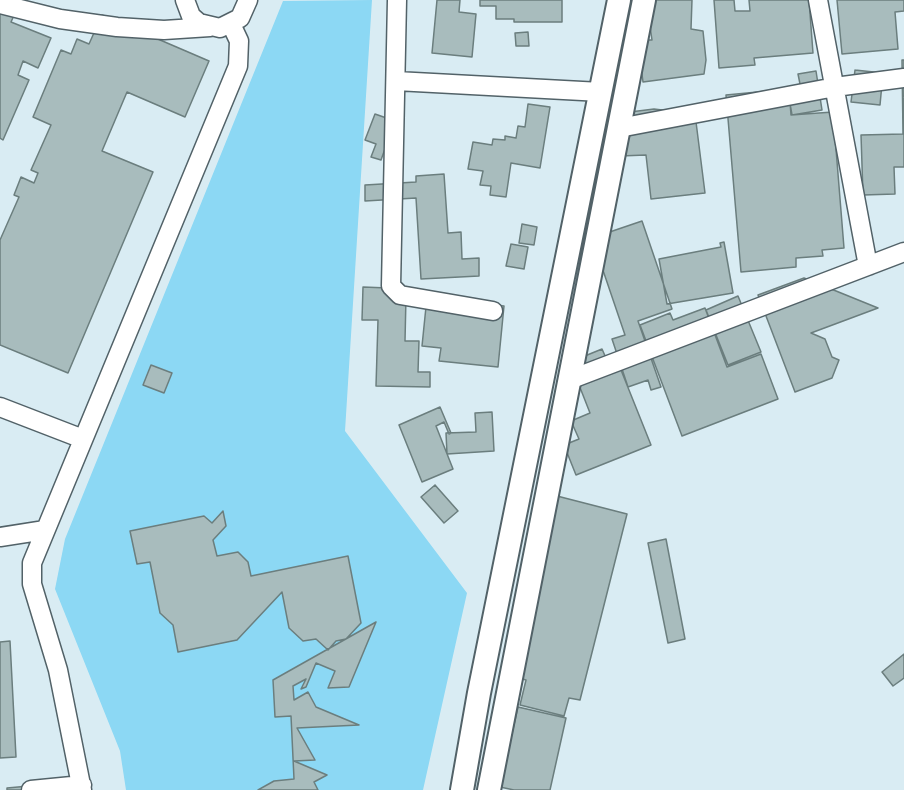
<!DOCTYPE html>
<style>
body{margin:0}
canvas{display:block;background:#d9ecf3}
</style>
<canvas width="904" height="790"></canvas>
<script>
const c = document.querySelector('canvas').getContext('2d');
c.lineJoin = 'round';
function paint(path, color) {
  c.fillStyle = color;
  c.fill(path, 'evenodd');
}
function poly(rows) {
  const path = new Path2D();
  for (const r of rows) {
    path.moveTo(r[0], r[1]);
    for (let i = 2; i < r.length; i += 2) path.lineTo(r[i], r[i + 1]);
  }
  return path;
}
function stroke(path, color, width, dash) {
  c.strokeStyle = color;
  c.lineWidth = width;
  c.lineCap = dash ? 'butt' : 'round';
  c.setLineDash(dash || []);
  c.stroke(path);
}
const green = poly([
 [372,0,345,431,467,593,423,790,126,790,120,751,55,589,65,539,283,1]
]);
const building = poly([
 [437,0,460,0,459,12,476,14,472,57,432,53,437,0],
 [480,0,562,0,562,22,514,22,514,19,496,19,496,6,480,6,480,0],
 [652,0,692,0,691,29,703,31,706,60,704,74,643,82,641,67,646,40,652,40,649,20,652,0],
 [714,0,734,0,735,11,750,11,749,0,809,0,813,53,754,58,755,65,719,68,714,0],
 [837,0,904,0,904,11,895,12,898,49,842,54,837,0],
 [0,4,16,11,11,22,51,38,38,68,23,61,18,75,29,80,3,140,0,138,0,4],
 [102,15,209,61,185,117,127,92,102,151,153,172,68,373,0,345,0,240,19,197,14,195,21,177,34,183,38,173,31,170,51,125,33,117,61,50,71,54,77,39,89,44,102,15],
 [528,32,529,46,516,46,515,33,528,32],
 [902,60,904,60,904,167,894,167,895,194,863,195,861,135,903,134,902,60],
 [855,70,883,73,880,105,851,102,855,70],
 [816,71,822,110,792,115,788,92,801,89,798,74,816,71],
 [789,89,791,115,833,112,844,248,822,250,823,256,796,258,796,267,741,272,726,95,789,89],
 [528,104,550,107,540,168,511,163,506,197,490,195,491,186,480,185,483,171,468,169,473,142,492,145,493,139,505,140,505,136,516,138,518,126,525,127,528,104],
 [654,109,695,114,705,193,651,199,646,155,620,156,630,112,654,109],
 [375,114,395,121,381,160,371,157,376,144,365,140,375,114],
 [444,174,448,233,461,232,462,259,479,258,479,276,421,279,416,198,365,201,365,185,416,182,416,176,444,174],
 [642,221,672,309,638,321,661,387,651,390,648,380,628,387,612,339,625,335,592,238,642,221],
 [522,224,537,227,534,245,519,243,522,224],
 [724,242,733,293,667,304,659,259,721,247,720,243,724,242],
 [511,244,528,247,524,269,506,266,511,244],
 [804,278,878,308,811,333,825,339,832,357,839,360,832,378,795,392,758,295,804,278],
 [363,287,388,288,388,296,406,297,405,341,419,341,418,372,430,372,430,387,376,386,378,320,362,320,363,287],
 [738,296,761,352,728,365,706,310,738,296],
 [427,297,504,306,498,367,439,361,441,348,422,346,427,297],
 [705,308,727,367,761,354,778,399,682,436,640,325,670,313,673,320,705,308],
 [602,349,606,358,615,355,651,445,576,475,564,445,579,439,571,421,590,413,570,362,602,349],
 [151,365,172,373,164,393,143,385,151,365],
 [440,407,451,433,449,434,444,422,436,426,453,469,422,482,399,425,440,407],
 [492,412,494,451,447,454,446,433,476,432,475,413,492,412],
 [435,485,458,511,444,523,421,497,435,485],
 [557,496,627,514,580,700,569,698,564,716,520,705,526,680,512,676,557,496],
 [223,511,226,526,213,540,217,556,238,552,248,562,251,576,348,556,361,623,346,639,336,641,328,650,316,639,303,641,289,628,282,592,237,640,178,652,173,625,160,613,150,562,137,564,130,531,204,516,212,523,223,511],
 [666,539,685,639,668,643,648,543,666,539],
 [376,622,349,687,328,688,335,671,316,663,306,687,301,689,306,679,293,686,294,700,308,692,316,707,359,725,297,728,315,760,294,761,327,775,314,782,318,790,258,790,274,781,294,779,291,716,275,717,273,680,376,622],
 [10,641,16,757,0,758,0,642,10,641],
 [904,654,904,678,893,686,882,672,904,654],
 [518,707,566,718,550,790,514,790,500,787,518,707],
 [29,786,30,790,7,790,7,788,29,786]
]);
const minor = poly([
 [185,0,191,16,199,23,220,28,240,18,248,0],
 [397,0,391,286,400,295,493,311],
 [818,0,868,266],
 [0,4,60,19,117,27,164,30,210,27],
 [396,81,601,92],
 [619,128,835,87,904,78],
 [569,380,904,252],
 [0,407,83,439],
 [0,537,45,530],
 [31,790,82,785],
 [82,790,58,670,32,584,32,563,238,66,239,41,231,24]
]);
const tertiary = poly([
 [462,790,479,693,619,0],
 [489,790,644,0]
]);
paint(green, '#8cd8f4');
paint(building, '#a8bcbd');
stroke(building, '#6b7e7e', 1.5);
stroke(minor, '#526268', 21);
stroke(tertiary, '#526268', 26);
stroke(minor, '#fff', 18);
stroke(tertiary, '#fff', 22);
</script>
